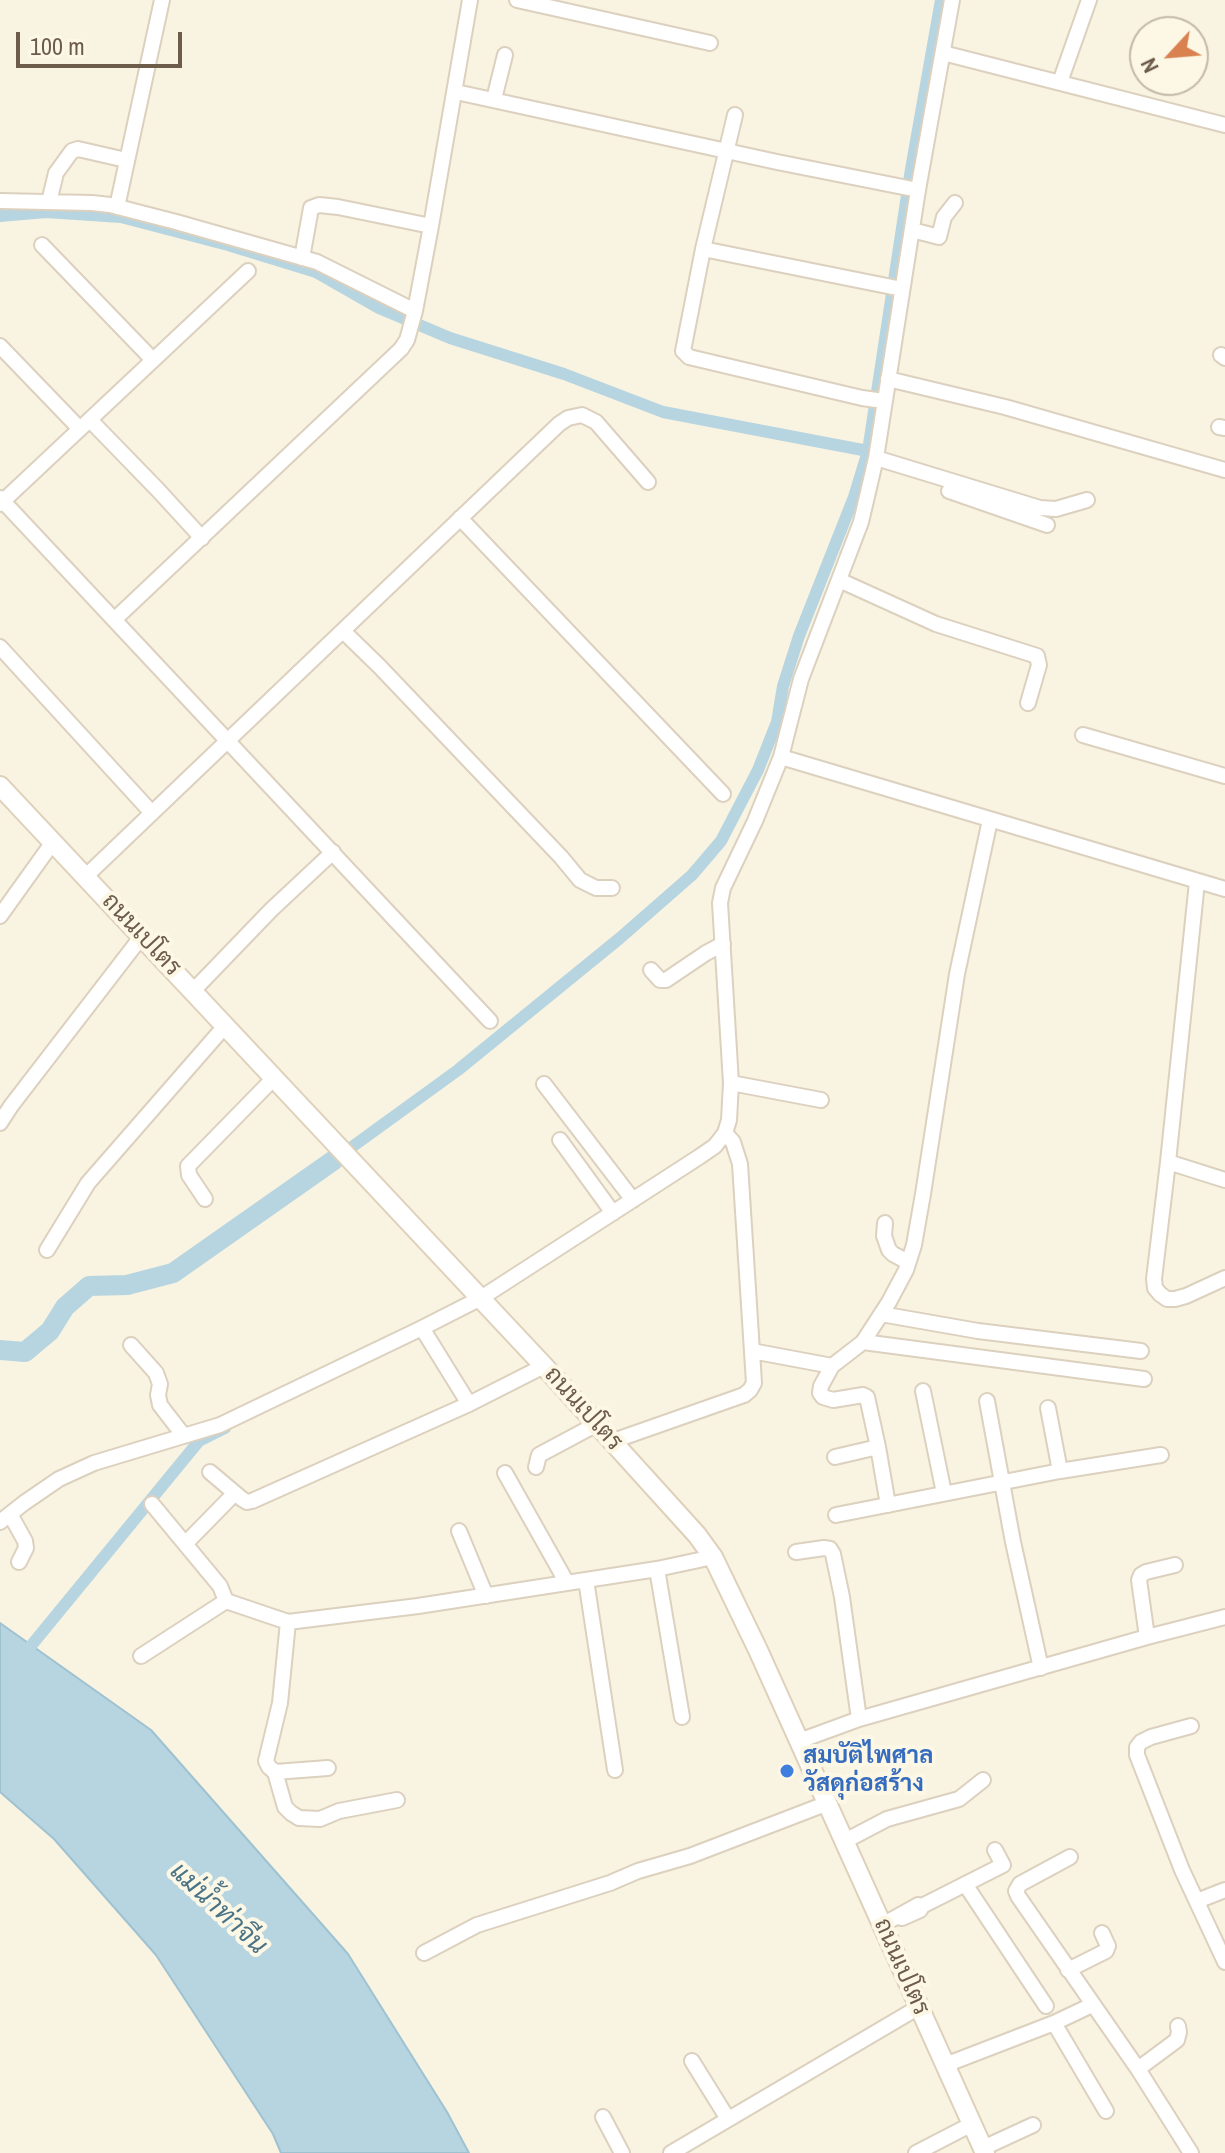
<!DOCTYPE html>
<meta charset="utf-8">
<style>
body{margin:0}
#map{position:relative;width:1225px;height:2153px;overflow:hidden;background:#f9f3e1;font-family:"Archivo Narrow",sans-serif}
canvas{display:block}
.north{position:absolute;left:1129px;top:16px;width:80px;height:80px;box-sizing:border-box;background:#fdf7e6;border:2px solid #c4b9a8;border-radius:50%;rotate:244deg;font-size:22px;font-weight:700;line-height:32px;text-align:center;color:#6e5c4a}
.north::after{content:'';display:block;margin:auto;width:28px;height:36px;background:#d98250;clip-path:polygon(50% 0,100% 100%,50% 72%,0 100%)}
.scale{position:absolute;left:16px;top:32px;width:166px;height:36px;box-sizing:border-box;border:4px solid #6e5c4a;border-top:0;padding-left:10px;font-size:24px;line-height:28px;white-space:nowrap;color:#6e5c4a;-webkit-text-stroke:6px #fdf7e6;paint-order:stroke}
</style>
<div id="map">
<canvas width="1225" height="2153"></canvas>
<div class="north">N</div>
<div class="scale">100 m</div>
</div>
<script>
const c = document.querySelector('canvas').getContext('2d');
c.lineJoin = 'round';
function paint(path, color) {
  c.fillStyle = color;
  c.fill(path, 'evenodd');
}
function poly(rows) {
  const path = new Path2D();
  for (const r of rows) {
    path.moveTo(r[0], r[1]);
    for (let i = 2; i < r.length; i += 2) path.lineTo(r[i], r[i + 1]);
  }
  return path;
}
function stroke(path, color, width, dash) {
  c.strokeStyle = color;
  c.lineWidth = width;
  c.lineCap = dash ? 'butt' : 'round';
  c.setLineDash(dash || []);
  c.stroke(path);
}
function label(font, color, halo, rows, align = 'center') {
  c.font = font + ' "Archivo Narrow",Sarabun,sans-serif';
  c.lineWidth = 8;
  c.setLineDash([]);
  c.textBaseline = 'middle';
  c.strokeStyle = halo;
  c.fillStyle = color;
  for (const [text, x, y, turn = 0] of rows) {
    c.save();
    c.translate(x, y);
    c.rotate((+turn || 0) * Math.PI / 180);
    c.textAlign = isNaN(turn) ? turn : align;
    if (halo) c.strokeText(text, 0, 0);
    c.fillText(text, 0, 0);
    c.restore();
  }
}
const water = poly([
 [0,1623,151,1730,348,1954,447,2112,469,2153,281,2153,273,2134,156,1955,54,1839,0,1792,0,1623]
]);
const canal = poly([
 [0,216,46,212,121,217,228,245,316,272,379,308,450,338,564,374,663,412,868,451],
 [334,1160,458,1070,620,938,692,875,721,841,758,770,777,722,783,686,799,636,854,497,868,451,911,169,941,0],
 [21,1658,199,1441,225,1428]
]);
const river = poly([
 [0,1350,25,1352,50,1331,65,1307,89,1286,127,1285,173,1273,334,1160]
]);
const street = poly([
 [517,0,710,43],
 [943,53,1225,125],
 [1060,82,1089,0],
 [456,92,777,162,918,190],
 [494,99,505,55],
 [735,115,703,249,683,351,689,357,862,398,884,401],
 [0,201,92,203,110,205,176,222,317,262,415,311],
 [49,202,56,173,72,151,78,149,126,160],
 [117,207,162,0],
 [912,230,939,237,944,217,955,203],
 [42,245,152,359],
 [703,249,902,289],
 [302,258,311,208,319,205,338,207,431,226],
 [0,346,80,429],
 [1221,355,1225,358],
 [888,379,1005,407,1225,470],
 [90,420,158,490,202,538],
 [1219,427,1225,428],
 [876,458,1040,508,1056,509,1087,500],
 [949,491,1047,525],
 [0,498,490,1021],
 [0,504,248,271],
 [460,518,723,794],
 [839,580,936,624,1037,656,1039,665,1028,703],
 [114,620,401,349,407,340,415,311,431,226,470,0],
 [343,631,379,666,561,857,580,880,596,888,612,888],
 [0,647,152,813],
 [1083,735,1225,776],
 [781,757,1225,889],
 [85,877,559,424,568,418,582,415,596,422,648,482],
 [1197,882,1168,1162,1225,1180],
 [0,916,53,842],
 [651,970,660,980,666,980,706,953,723,944],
 [193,991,271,910,333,852],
 [731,1083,821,1100],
 [544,1084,633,1200],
 [0,1123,11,1106,142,936],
 [560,1140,613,1213],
 [1168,1162,1154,1279,1155,1288,1160,1294,1167,1299,1175,1299,1186,1296,1225,1278],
 [205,1199,189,1175,188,1166,274,1078],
 [885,1223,884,1236,889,1250,893,1254,908,1262],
 [47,1250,88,1183,225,1026],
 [881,1314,978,1331,1141,1351],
 [422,1328,469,1404],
 [863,1342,1144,1379],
 [131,1345,156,1373,160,1384,158,1395,160,1405,184,1436],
 [752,1351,832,1366,863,1342,889,1302,906,1270,914,1245,923,1194,957,974,990,820],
 [832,1366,821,1386,820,1393,823,1397,833,1400,863,1395,867,1397,878,1447,888,1505],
 [923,1391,944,1493],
 [987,1401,1013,1542,1041,1668],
 [1048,1408,1060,1471],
 [613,1441,744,1395,750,1390,754,1383,740,1164,733,1142,725,1133],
 [835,1457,878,1447],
 [536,1467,539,1455,597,1424],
 [210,1472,242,1499,247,1502,252,1501,469,1404,544,1366],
 [505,1473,567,1583],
 [152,1504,220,1586,226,1601],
 [10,1514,25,1541,26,1548,19,1562],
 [836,1515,1060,1471,1161,1455],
 [0,1522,24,1503,59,1479,94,1463,220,1425,422,1328,481,1298,699,1157,715,1146,725,1133,729,1120,731,1083,720,903,723,888,755,821,781,757,801,679,861,522,876,458,918,190,952,0],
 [459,1531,486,1596],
 [185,1544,235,1493],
 [796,1552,824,1548,830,1549,833,1554,842,1597,859,1719],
 [657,1569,682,1717],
 [586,1580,615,1770],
 [288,1622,280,1703,266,1761,269,1767,275,1772,328,1768],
 [1147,1637,1139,1580,1141,1575,1146,1572,1175,1565],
 [141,1656,226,1601,288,1622,418,1606,657,1569,713,1557],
 [1191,1726,1151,1737,1141,1742,1137,1747,1137,1755,1182,1870,1225,1962],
 [799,1741,859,1719,1147,1637,1225,1617],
 [275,1772,285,1807,291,1813,299,1818,320,1819,339,1811,397,1800],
 [845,1841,887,1819,959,1799,983,1780],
 [1070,1857,1020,1884,1016,1891,1018,1896,1138,2069,1191,2153],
 [965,1884,1046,2006],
 [1197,1901,1225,1890],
 [922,1906,1003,1865,995,1850],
 [882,1925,918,1905,922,1906,920,1910,902,1918,898,1917],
 [424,1953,477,1925,610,1883,638,1871,690,1856,828,1803],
 [1068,1970,1106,1951,1108,1946,1102,1933],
 [1054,2023,1106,2111],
 [692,2061,728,2119],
 [945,2065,1054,2023,1092,2005],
 [1138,2069,1177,2040,1179,2032,1178,2026],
 [603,2117,622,2153],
 [983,2148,1033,2125],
 [671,2153,919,2007],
 [916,2153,972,2124]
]);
const secondary = poly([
 [0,786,544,1366,697,1535,713,1557,758,1650,985,2153]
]);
const markers = [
 [787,1771,8,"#3f7fe0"]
];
const streetNames = [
 ["ถนนเปโตร",141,935,47],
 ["ถนนเปโตร",583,1409,48],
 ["ถนนเปโตร",901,1967,66]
];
const shopNames = [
 ["สมบัติไพศาล",803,1757],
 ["วัสดุก่อสร้าง",803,1785]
];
const waterNames = [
 ["แม่น้ำท่าจีน",218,1909,43]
];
paint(water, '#b7d5e1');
stroke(water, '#9fc2d1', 2);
stroke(canal, '#b7d5e1', 12);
stroke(river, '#b7d5e1', 20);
stroke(street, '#dcd0be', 18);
stroke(secondary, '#ded0b9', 22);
stroke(street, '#fff', 14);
stroke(secondary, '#fff', 18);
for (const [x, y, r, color] of markers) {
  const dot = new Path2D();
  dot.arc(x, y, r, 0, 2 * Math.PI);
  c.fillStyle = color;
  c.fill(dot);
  stroke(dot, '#fdf7e6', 3);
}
label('24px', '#6e5c4a', '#fdf7e6', streetNames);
label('bold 24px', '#366cbe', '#fdf7e6', shopNames, 'left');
label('italic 26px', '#4a7386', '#fdf7e6', waterNames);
</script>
